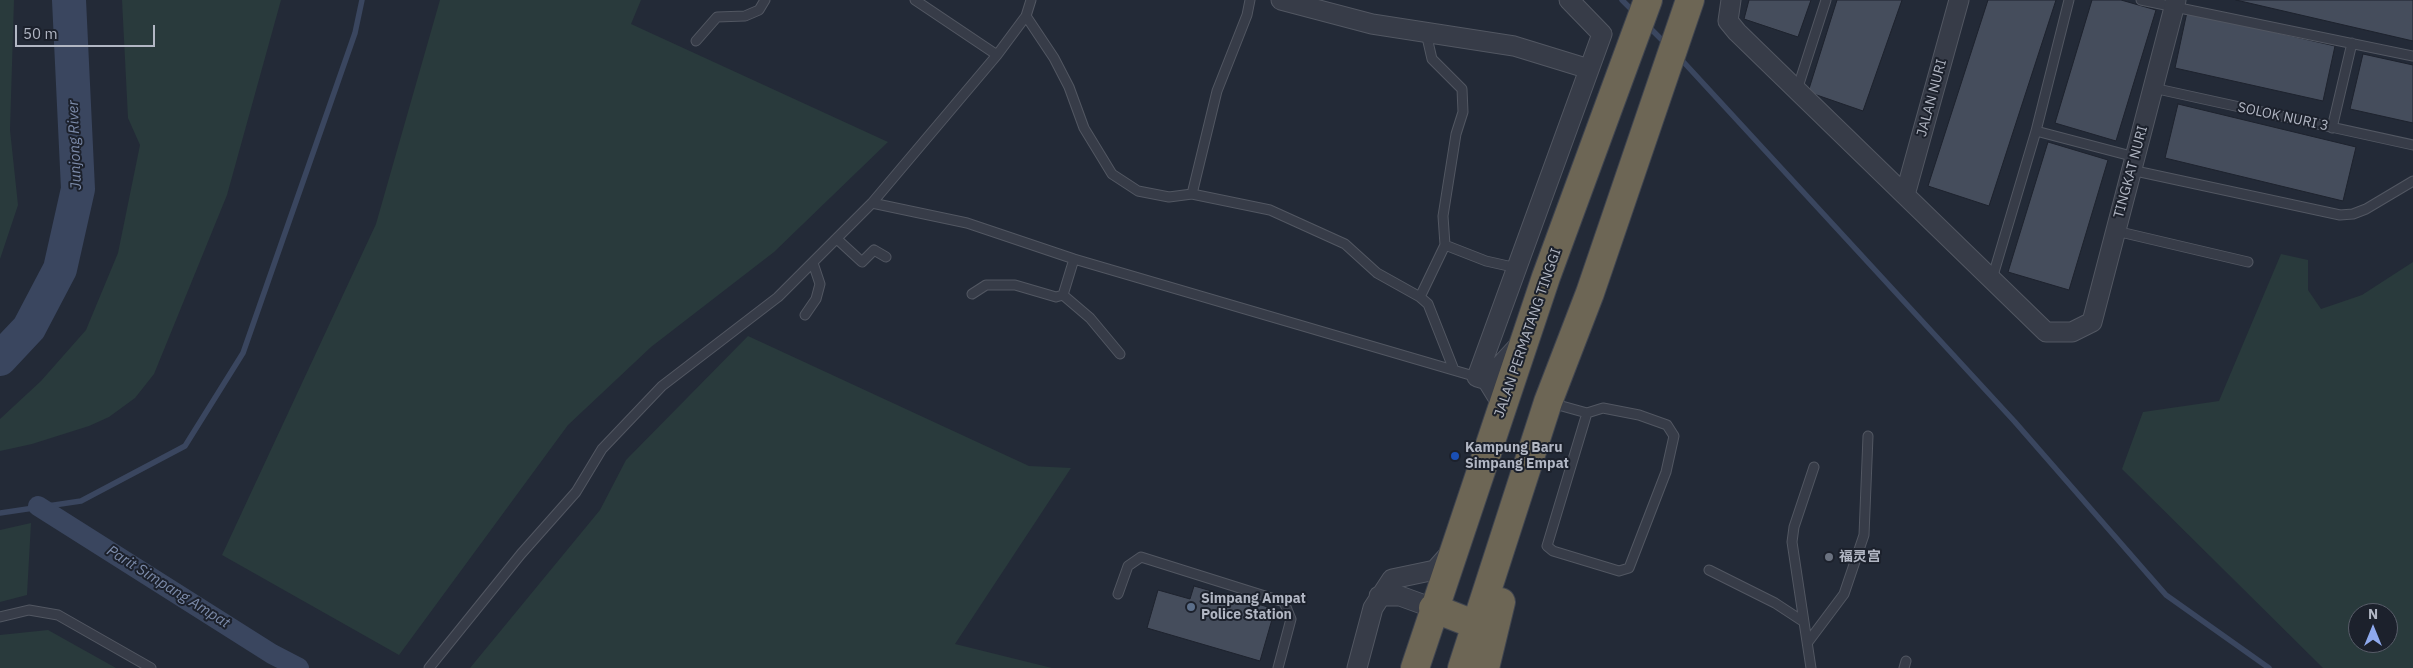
<!DOCTYPE html>
<meta charset="utf-8">
<style>
body{margin:0}
#map{position:relative;width:2413px;height:668px;overflow:hidden;background:#232a37;font-family:"IBM Plex Sans",sans-serif}
canvas{display:block}
.north{position:absolute;left:2348px;top:603px;width:50px;height:50px;box-sizing:border-box;background:#1c212c;border:1px solid #585d69;border-radius:50%;rotate:0deg;font-size:14px;font-weight:700;line-height:20px;text-align:center;color:#b2b7c4}
.north::after{content:'';display:block;margin:auto;width:18px;height:22px;background:#8ea9ed;clip-path:polygon(50% 0,100% 100%,50% 72%,0 100%)}
.scale{position:absolute;left:15px;top:25px;width:140px;height:22px;box-sizing:border-box;border:2px solid #b2b7c4;border-top:0;padding-left:6px;font-size:15px;line-height:18px;white-space:nowrap;color:#b2b7c4;-webkit-text-stroke:4px #1c212c;paint-order:stroke}
</style>
<div id="map">
<canvas width="2413" height="668"></canvas>
<div class="north">N</div>
<div class="scale">50 m</div>
</div>
<script>
const c = document.querySelector('canvas').getContext('2d');
c.lineJoin = 'round';
function paint(path, color) {
  c.fillStyle = color;
  c.fill(path, 'evenodd');
}
function poly(rows) {
  const path = new Path2D();
  for (const r of rows) {
    path.moveTo(r[0], r[1]);
    for (let i = 2; i < r.length; i += 2) path.lineTo(r[i], r[i + 1]);
  }
  return path;
}
function stroke(path, color, width, dash) {
  c.strokeStyle = color;
  c.lineWidth = width;
  c.lineCap = dash ? 'butt' : 'round';
  c.setLineDash(dash || []);
  c.stroke(path);
}
function label(font, color, halo, rows, align = 'center') {
  c.font = font + ' "IBM Plex Sans","Noto Sans SC",sans-serif';
  c.lineWidth = 4;
  c.setLineDash([]);
  c.textBaseline = 'middle';
  c.strokeStyle = halo;
  c.fillStyle = color;
  for (const [text, x, y, turn = 0] of rows) {
    c.save();
    c.translate(x, y);
    c.rotate((+turn || 0) * Math.PI / 180);
    c.textAlign = isNaN(turn) ? turn : align;
    if (halo) c.strokeText(text, 0, 0);
    c.fillText(text, 0, 0);
    c.restore();
  }
}
const green = poly([
 [0,0,14,0,10,130,18,205,0,259],
 [122,0,281,0,227,195,154,374,135,398,109,417,89,426,32,444,0,451,0,419,41,381,86,330,118,253,140,145,128,118],
 [440,0,641,0,631,24,888,142,774,252,651,347,568,425,399,655,222,555,376,224],
 [2281,254,2308,260,2308,290,2321,309,2362,295,2413,262,2413,668,2323,668,2122,469,2143,412,2219,401],
 [2358,613,2388,613,2388,643,2358,643],
 [748,336,1029,466,1071,468,955,644,1052,668,470,668,600,510,626,460],
 [31,523,27,595,0,602,0,530],
 [48,630,116,668,0,668,0,635]
]);
const stream = poly([
 [1622,0,1635,13],
 [1646,24,1666,44],
 [1678,56,2015,422,2166,595,2269,668],
 [0,513,81,501,185,446,243,353,355,33,362,0]
]);
const canal = poly([
 [38,506,272,654,299,668]
]);
const river = poly([
 [0,359,29,328,60,269,78,189,69,0]
]);
const building = poly([
 [1749,0,1811,0,1798,37,1744,19,1749,0],
 [1837,0,1902,0,1863,111,1808,92,1837,0],
 [1988,0,2056,0,1989,206,1928,186,1988,0],
 [2092,0,2121,0,2156,10,2116,141,2055,123,2092,0],
 [2236,0,2413,0,2413,41,2236,0],
 [2187,12,2335,46,2323,101,2175,68,2187,12],
 [2363,54,2413,65,2413,123,2350,109,2363,54],
 [2178,104,2356,147,2343,201,2165,158,2178,104],
 [2048,142,2108,160,2069,290,2008,272,2048,142],
 [1194,586,1275,609,1260,661,1147,628,1158,590,1190,599,1194,586]
]);
const lane = poly([
 [915,0,997,55],
 [2141,0,2413,56],
 [1026,16,1054,58,1069,87,1084,128,1112,174,1138,191,1169,197,1192,194,1270,210,1345,244,1377,273,1420,297,1428,304,1454,370],
 [1426,33,1432,59,1462,89,1463,112,1456,134,1443,216,1445,245,1486,261,1517,268],
 [696,41,717,17,745,16,759,10,765,0],
 [2153,88,2413,145],
 [1797,90,1826,0],
 [2332,128,2352,43],
 [2036,131,2135,157],
 [2131,170,2340,215,2353,214,2366,209,2413,181],
 [1192,194,1217,91,1247,15,1250,0],
 [872,203,967,223,1074,259,1477,377],
 [2116,231,2248,262],
 [837,239,862,262,874,250,886,257],
 [1992,279,2036,131,2069,0],
 [972,294,986,285,1015,285,1056,297,1063,295,1074,259],
 [1063,295,1090,318,1120,354],
 [1420,297,1445,245],
 [805,315,816,299,820,284,813,263],
 [1551,403,1587,413,1547,546,1553,551,1619,571,1629,568,1666,472,1674,436,1667,425,1639,415,1603,408,1587,413],
 [1709,570,1775,603,1804,622,1811,668],
 [1118,594,1128,566,1141,557,1284,602,1291,619,1278,668],
 [0,617,29,610,58,615,151,668],
 [1804,622,1792,542,1794,527,1814,467],
 [1808,642,1844,594,1864,535,1868,436],
 [429,668,521,554,576,492,602,449,662,386,778,297,872,203,997,55,1026,16,1031,0],
 [1904,668,1906,661]
]);
const street = poly([
 [1281,0,1372,24,1514,46,1589,69],
 [1731,0,1728,21,1737,32,2046,332,2072,332,2092,322,2176,0],
 [1905,195,1959,0],
 [1487,380,1520,344],
 [1503,406,1487,380,1477,377,1602,34,1569,0],
 [1379,596,1400,596,1433,608],
 [1357,668,1373,608,1392,579,1435,570,1451,552]
]);
const highway = poly([
 [1433,608,1476,625],
 [1415,668,1546,277,1648,0],
 [1462,668,1548,402,1590,293,1690,0],
 [1485,668,1501,602]
]);
const markers = [
 [1455,456,5,"#1a4fb4"],
 [1829,557,5,"#6b7280"],
 [1191,607,5,"#5c6f8a"]
];
const streetNames = [
 ["JALAN NURI",1932,98,-75],
 ["SOLOK NURI 3",2283,117,12],
 ["TINGKAT NURI",2131,172,-75],
 ["JALAN PERMATANG TINGGI",1528,333,-71]
];
const poiNames = [
 ["Kampung Baru",1465,448],
 ["Simpang Empat",1465,464],
 ["福灵宫",1839,557],
 ["Simpang Ampat",1201,599],
 ["Police Station",1201,615]
];
const waterNames = [
 ["Junjong River",75,145,-92],
 ["Parit Simpang Ampat",168,587,32]
];
paint(green, '#293a3c');
stroke(stream, '#3a465f', 5.5);
stroke(canal, '#3a465f', 20);
stroke(river, '#3a465f', 34);
paint(building, '#454d5c');
stroke(building, '#1e232e', 1);
stroke(lane, '#525762', 11);
stroke(street, '#525762', 21);
stroke(highway, '#3f444f', 30);
stroke(lane, '#373c48', 9);
stroke(street, '#373c48', 19);
stroke(highway, '#6d6655', 28);
for (const [x, y, r, color] of markers) {
  const dot = new Path2D();
  dot.arc(x, y, r, 0, 2 * Math.PI);
  c.fillStyle = color;
  c.fill(dot);
  stroke(dot, '#1c212c', 2);
}
label('14px', '#b2b7c4', '#1c212c', streetNames);
label('bold 14px', '#b2b7c4', '#1c212c', poiNames, 'left');
label('italic 15px', '#7c8baa', '#1c212c', waterNames);
</script>
